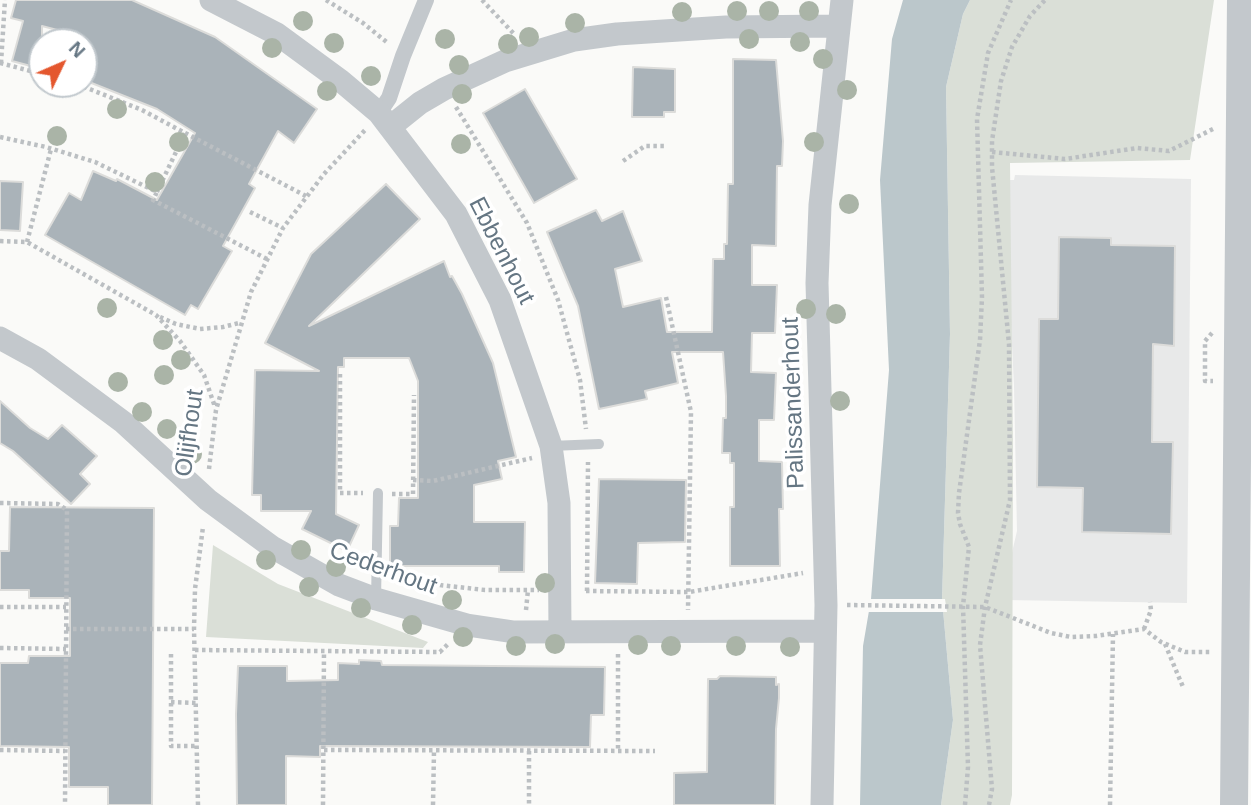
<!DOCTYPE html>
<style>
body{margin:0}
#map{position:relative;width:1251px;height:805px;overflow:hidden;background:#fafaf8;font-family:Arial,sans-serif}
canvas{display:block}
.north{position:absolute;left:28px;top:28px;width:70px;height:70px;box-sizing:border-box;background:#fff;border:2px solid #c1c8cd;border-radius:50%;rotate:46deg;font-size:19px;font-weight:700;line-height:28px;text-align:center;color:#657683}
.north::after{content:'';display:block;margin:auto;width:24px;height:32px;background:#e4572e;clip-path:polygon(50% 0,100% 100%,50% 72%,0 100%)}
</style>
<div id="map">
<canvas width="1251" height="805"></canvas>
<div class="north">N</div>
</div>
<script>
const c = document.querySelector('canvas').getContext('2d');
c.lineJoin = 'round';
function paint(path, color) {
  c.fillStyle = color;
  c.fill(path, 'evenodd');
}
function poly(rows) {
  const path = new Path2D();
  for (const r of rows) {
    path.moveTo(r[0], r[1]);
    for (let i = 2; i < r.length; i += 2) path.lineTo(r[i], r[i + 1]);
  }
  return path;
}
function stroke(path, color, width, dash) {
  c.strokeStyle = color;
  c.lineWidth = width;
  c.lineCap = dash ? 'butt' : 'round';
  c.setLineDash(dash || []);
  c.stroke(path);
}
function label(font, color, halo, rows, align = 'center') {
  c.font = font + ' Arial,sans-serif';
  c.lineWidth = 7;
  c.setLineDash([]);
  c.textBaseline = 'middle';
  c.strokeStyle = halo;
  c.fillStyle = color;
  for (const [text, x, y, turn = 0] of rows) {
    c.save();
    c.translate(x, y);
    c.rotate((+turn || 0) * Math.PI / 180);
    c.textAlign = isNaN(turn) ? turn : align;
    if (halo) c.strokeText(text, 0, 0);
    c.fillText(text, 0, 0);
    c.restore();
  }
}
const built = poly([
 [1015,175,1191,179,1187,603,1006,600,1007,574,1017,531,1014,386,1004,180,1014,180]
]);
const green = poly([
 [970,0,1214,0,1190,160,1010,163,1013,445,1012,795,1010,805,941,805,953,720,942,599,950,334,946,87,963,14],
 [213,545,278,584,428,642,423,648,206,637]
]);
const water = poly([
 [903,0,970,0,963,14,946,87,950,334,942,599,953,720,941,805,860,805,863,646,871,599,889,370,880,180,892,39]
]);
const pier = poly([
 [867,599,945,599,947,612,865,612]
]);
const building = poly([
 [16,0,132,0,215,37,317,109,294,143,278,131,249,184,255,188,223,246,232,251,198,309,191,305,185,315,45,235,69,193,81,200,93,171,116,181,117,179,157,200,195,133,157,109,84,80,84,37,42,26,42,69,12,61,23,21,11,18,16,0],
 [733,59,776,60,783,141,782,166,777,166,776,246,752,245,752,285,777,285,775,333,752,333,751,372,776,373,774,420,759,420,759,461,782,462,783,509,779,509,780,566,730,566,730,507,734,507,734,463,730,463,730,453,722,453,723,418,726,418,726,396,723,352,672,352,678,383,645,391,647,399,599,409,578,306,547,232,596,210,602,221,623,211,642,261,615,269,623,307,661,298,667,332,712,332,713,259,724,259,724,244,727,244,728,184,733,184,733,59],
 [633,67,675,69,675,112,664,112,664,117,632,117,633,67],
 [525,89,577,179,534,203,483,113,525,89],
 [0,181,23,182,20,231,0,230,0,181],
 [386,184,420,219,309,326,444,261,450,277,452,276,462,294,493,363,516,457,498,461,502,479,474,485,474,522,525,522,524,572,499,572,499,566,390,566,390,526,398,526,399,498,418,498,418,381,409,358,344,358,344,367,338,367,336,514,359,525,347,551,302,529,311,511,261,511,261,495,252,495,255,370,319,371,265,343,311,254,386,184],
 [1059,237,1111,238,1111,245,1175,246,1174,346,1153,344,1152,442,1173,442,1171,534,1082,532,1083,488,1037,487,1039,319,1058,319,1059,237],
 [0,401,30,428,48,439,62,425,97,456,80,474,90,484,71,504,13,451,0,443,0,401],
 [599,479,686,480,685,542,638,543,637,584,595,583,599,479],
 [10,507,154,508,152,805,108,805,108,787,69,787,69,747,0,746,0,663,28,663,29,656,70,656,70,598,29,598,29,590,0,590,0,551,9,551,10,507],
 [359,660,381,661,382,665,605,667,604,715,591,715,590,747,320,746,320,757,286,756,286,805,237,805,236,714,238,666,287,666,287,681,338,680,338,663,359,664,359,660],
 [720,676,776,677,776,685,779,684,779,698,776,729,775,805,674,805,674,773,707,772,708,679,717,679,720,676]
]);
const path = poly([
 [326,0,363,23,389,44],
 [482,0,515,35],
 [0,63,42,74],
 [1,63,5,0],
 [77,84,142,110,185,133,157,192],
 [456,107,527,223,558,300,580,380,586,429],
 [185,133,306,196],
 [0,137,46,147,95,162,157,192,153,200,267,259],
 [992,152,1065,159,1137,148,1169,151,1215,128],
 [623,161,645,146,664,146],
 [250,212,283,228],
 [0,241,27,242,156,315,180,341,204,375,215,407],
 [27,242,51,149],
 [666,297,691,412,688,610],
 [160,317,176,324,200,329,223,327,239,323],
 [1212,333,1205,341,1205,381,1213,381],
 [340,374,340,493,363,493],
 [209,469,216,410,251,292,283,228,324,174,366,129],
 [413,480,433,481,532,458],
 [392,494,413,494,414,395],
 [0,503,58,504,67,510,65,805],
 [412,582,485,590,539,590],
 [586,591,689,592,803,573],
 [587,591,588,462],
 [847,605,985,607,1051,633,1071,637,1096,636,1144,629,1161,642,1185,652,1212,652],
 [0,607,66,607],
 [526,610,528,590],
 [66,629,194,629],
 [1144,629,1151,610,1150,602],
 [1165,644,1183,687],
 [0,648,66,649],
 [195,650,440,652,449,643],
 [171,654,171,746,197,746],
 [618,654,618,752],
 [171,702,196,703],
 [0,750,65,751],
 [324,750,655,751],
 [529,751,529,805],
 [198,805,194,629,195,589,203,527],
 [323,805,324,651],
 [433,805,434,751],
 [965,805,968,767,963,606,969,547,960,524,958,513,959,493,980,340,982,297,977,119,988,53,1011,0],
 [989,805,992,789,980,645,985,607,1010,500,1009,344,992,167,992,141,1001,81,1012,47,1030,16,1045,0],
 [1110,805,1113,634]
]);
const service = poly([
 [551,446,599,444],
 [376,599,378,493]
]);
const pedestrian = poly([
 [379,113,389,98,403,56,426,0]
]);
const minor = poly([
 [211,0,277,34,341,81,379,113,456,214,500,300,551,446,559,503,560,631],
 [390,127,420,103,444,89,505,61,574,40,617,34,726,27,837,26],
 [0,338,38,359,123,422,208,500,272,547,339,585,376,599,467,625,514,632,824,631],
 [822,805,826,605,817,283,820,205,842,0]
]);
const tertiary = poly([
 [1234,805,1241,0]
]);
const trees = [
 [737,11],
 [769,11],
 [809,11],
 [682,12],
 [303,21],
 [575,23],
 [529,37],
 [445,39],
 [749,39],
 [800,42],
 [334,43],
 [508,44],
 [272,48],
 [823,59],
 [459,65],
 [371,76],
 [847,90],
 [327,91],
 [462,94],
 [117,109],
 [57,136],
 [179,142],
 [814,142],
 [461,144],
 [155,182],
 [849,204],
 [107,308],
 [806,309],
 [836,314],
 [163,340],
 [181,360],
 [164,375],
 [118,382],
 [840,401],
 [142,412],
 [167,429],
 [192,454],
 [301,550],
 [266,560],
 [336,567],
 [545,583],
 [309,587],
 [452,600],
 [361,608],
 [412,625],
 [463,637],
 [555,644],
 [638,645],
 [516,646],
 [671,646],
 [736,646],
 [790,647]
];
const streetNames = [
 ["Ebbenhout",501,251,63],
 ["Palissanderhout",794,403,-92],
 ["Olijfhout",190,433,-82],
 ["Cederhout",383,569,20]
];
paint(built, '#e8e9e9');
paint(green, '#dadfd7');
paint(water, '#bbc7cb');
paint(pier, '#fafaf8');
paint(building, '#aab3b9');
stroke(building, '#dcdcda', 2);
stroke(path, '#bbbfc2', 4.5, [3.5, 3.5]);
stroke(service, '#c3c8cc', 10);
stroke(pedestrian, '#c3c8cc', 16);
stroke(minor, '#c3c8cc', 23);
stroke(tertiary, '#c3c8cc', 28);
c.fillStyle = '#aab4a7';
for (const [x, y] of trees) {
  c.beginPath();
  c.arc(x, y, 10, 0, 2 * Math.PI);
  c.fill();
}
label('24px', '#657683', '#fff', streetNames);
</script>
